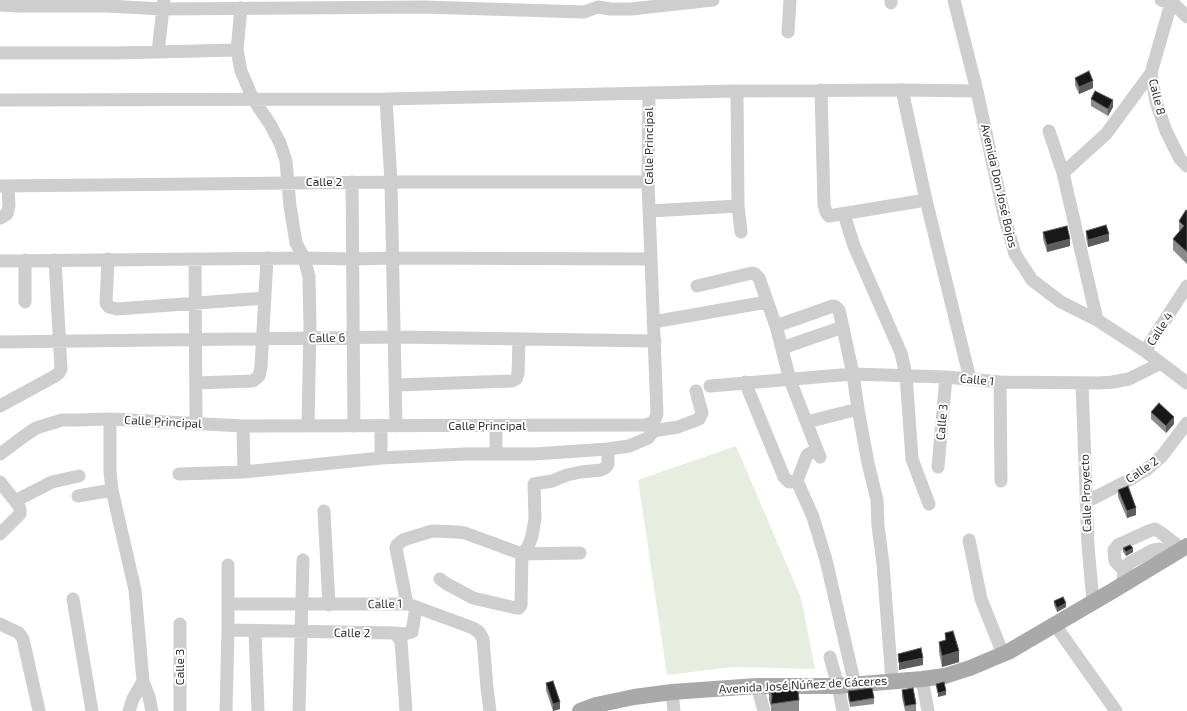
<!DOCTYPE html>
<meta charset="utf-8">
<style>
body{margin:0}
canvas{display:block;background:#fff}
</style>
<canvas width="1187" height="711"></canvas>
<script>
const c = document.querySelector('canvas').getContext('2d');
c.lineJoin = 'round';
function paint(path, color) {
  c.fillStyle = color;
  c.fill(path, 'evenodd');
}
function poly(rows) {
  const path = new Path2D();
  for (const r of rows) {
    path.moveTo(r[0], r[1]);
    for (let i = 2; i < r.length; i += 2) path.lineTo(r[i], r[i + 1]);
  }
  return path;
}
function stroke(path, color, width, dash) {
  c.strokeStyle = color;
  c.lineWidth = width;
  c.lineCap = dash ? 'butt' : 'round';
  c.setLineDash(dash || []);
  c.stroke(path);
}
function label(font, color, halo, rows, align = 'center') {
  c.font = font + ' "Exo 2",sans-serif';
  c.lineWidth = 4;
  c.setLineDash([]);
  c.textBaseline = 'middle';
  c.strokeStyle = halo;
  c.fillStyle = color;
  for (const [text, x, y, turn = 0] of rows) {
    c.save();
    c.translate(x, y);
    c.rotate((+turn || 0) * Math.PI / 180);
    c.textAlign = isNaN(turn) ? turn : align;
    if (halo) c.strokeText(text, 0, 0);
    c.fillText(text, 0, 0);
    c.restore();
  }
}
const green = poly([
 [736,446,801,598,815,669,733,667,667,675,638,480]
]);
const minor = poly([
 [891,0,891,3],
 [954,0,977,91,991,156,1005,219,1015,254,1032,280,1061,302,1097,320,1145,351,1187,383],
 [1161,0,1172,2,1187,17],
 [1172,0,1151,73,1156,102,1166,131,1180,159,1187,166],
 [0,5,17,6,107,6,163,9,423,7,584,12,598,7,610,9,631,9,713,0],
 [241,8,237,50,241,71,253,99,270,124,280,143,286,161,290,206,296,243,304,258,309,277,310,325,308,426],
 [788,32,790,0],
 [158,52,164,0],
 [0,53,114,53,237,50],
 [821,90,824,205,826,212,829,216,926,200],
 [902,90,926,200,970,379],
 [737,91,738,206,741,232],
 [386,99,391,182,396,426],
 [0,100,386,99,737,91,902,90,977,91],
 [1049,131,1063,173,1097,320],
 [1063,173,1106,134,1151,73],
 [352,182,354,426],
 [0,186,391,182,648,182],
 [650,211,738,206],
 [844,214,854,246,901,353,906,375,912,459,929,504],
 [0,218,7,214,9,206,8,186],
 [108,259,106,303,109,307,117,309,265,298],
 [195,259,196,424],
 [25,260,25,302],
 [0,261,304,258,352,259,393,258,651,259],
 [697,286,752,273,755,274,759,278,776,326,790,380,820,457],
 [653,322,767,302],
 [776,326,833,306,836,307,839,310,853,374,858,409,868,463,877,500,878,526,883,564,892,681],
 [0,342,395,337,655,341],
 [782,348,843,327],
 [1145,351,1187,286],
 [745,382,784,477,789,482,797,481],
 [1000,382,1001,481],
 [196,383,253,381,259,376,261,367,267,258],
 [1082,383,1088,546,1093,602],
 [396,385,512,381,516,379,518,374,519,339],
 [710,386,853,374,946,377,1000,382,1099,383,1113,382,1129,379,1161,363],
 [0,406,55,376,59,373,61,369,55,260],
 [110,419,110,472,112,490,135,590,143,681,149,697,152,711],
 [807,422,858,409],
 [243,426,244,472],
 [381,426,381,458],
 [652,431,678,427,699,419,702,413,696,391],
 [817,449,807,455,797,481,813,517,826,560,855,685],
 [0,454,27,434,36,428,62,420,78,420,110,419,243,426,644,425,652,423,655,419,657,414,648,182,649,93],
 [496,454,496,426],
 [938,467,946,377],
 [179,474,244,472,381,458,464,454,534,454,608,449,629,446,648,438,651,434,652,431,652,423],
 [0,482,15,501],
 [78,496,112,490],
 [1086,502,1129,480,1146,470,1162,456,1187,423],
 [324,511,329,605],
 [0,534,20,514,20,510,19,506,15,501,52,482,79,476],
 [969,540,981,599,1003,654],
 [1124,571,1115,561,1114,550,1118,545,1149,531,1155,529,1160,532,1182,549],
 [440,579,447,584,473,598,516,608,519,608,521,605,522,554,580,553],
 [1123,579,1124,571,1129,563,1153,550,1158,549,1164,550,1173,554],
 [73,599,92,711],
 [228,604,408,604,473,628,479,632,483,639,487,688,490,711],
 [408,604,406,599,396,548,397,545,403,540,432,531,457,532,465,533,522,554,528,547,532,536,535,519,534,484,552,481,567,475,581,472,601,470,605,468,608,464,608,449],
 [0,624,19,633,23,639,39,711],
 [1055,625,1116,711],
 [228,630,395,633,401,641,406,711],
 [255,631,258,711],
 [395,633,404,634,412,632,416,607],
 [830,657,838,686,843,711],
 [922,679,928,711],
 [757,686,764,711],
 [672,692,674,711],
 [129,711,133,699,143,681],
 [180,711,180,624],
 [226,711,228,630,228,565],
 [299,711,303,560]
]);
const major = poly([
 [580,711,596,705,634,697,672,692,757,686,838,686,922,679,945,676,970,668,1008,652,1114,590,1187,546]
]);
const wall = poly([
 [1075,78,1093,88,1079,94,1075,85],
 [1091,99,1113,107,1108,116,1091,106],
 [1187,211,1187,264,1173,250,1173,239,1179,232,1179,221],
 [1086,231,1109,241,1088,247,1086,238],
 [1043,232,1070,246,1047,252,1043,239],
 [1151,412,1174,424,1166,433,1151,419],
 [1118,490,1136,515,1127,518,1118,497],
 [1123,548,1133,552,1126,556,1123,552],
 [1054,601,1066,607,1057,612,1054,605],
 [945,633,959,662,942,667,939,652,939,642,945,640],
 [546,683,560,709,553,711,546,690],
 [769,686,799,700,799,711,771,711,771,707,769,700],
 [902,690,916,704,916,711,905,711,902,697],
 [848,691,874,698,874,704,850,707,848,697]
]);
const shadedWall = poly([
 [1093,81,1093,88,1079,94,1079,87],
 [1113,100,1113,107,1108,116,1108,109],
 [1109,234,1109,241,1088,247,1088,240],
 [1070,239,1070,246,1047,252,1047,245],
 [1174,417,1174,424,1166,433,1166,426],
 [1136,508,1136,515,1127,518,1127,511],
 [1133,548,1133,552,1126,556,1126,552],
 [1066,603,1066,607,1057,612,1057,608],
 [959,651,959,662,942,667,942,656],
 [923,658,923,665,899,670,899,663],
 [946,691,946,695,938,697,938,693],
 [560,702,560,709,553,711,553,704]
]);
const building = poly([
 [1089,71,1093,81,1079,87,1075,78,1089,71],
 [1095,91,1113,100,1108,109,1091,99,1095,91],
 [1186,210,1187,211,1187,252,1173,239,1184,226,1179,221,1186,210],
 [1106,225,1109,234,1088,240,1086,231,1106,225],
 [1067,226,1070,239,1047,245,1043,232,1067,226],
 [1159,403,1174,417,1166,426,1151,412,1159,403],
 [1128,486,1136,508,1127,511,1118,490,1128,486],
 [1130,545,1133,548,1126,552,1123,548,1130,545],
 [1063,597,1066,603,1057,608,1054,601,1063,597],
 [953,631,959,651,942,656,939,642,946,640,945,633,953,631],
 [921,648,923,658,899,663,898,654,921,648],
 [553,681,560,702,553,704,546,683,553,681],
 [944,682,946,691,938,693,936,684,944,682],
 [797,683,799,700,771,704,772,696,769,686,797,683],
 [872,688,874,698,850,702,848,691,872,688],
 [913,688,916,704,905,706,902,690,913,688]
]);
const streetNames = [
 ["Calle 8",1157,97,76],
 ["Calle Principal",649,146,-90],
 ["Calle 2",324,182],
 ["Avenida Don José Bojos",999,186,77],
 ["Calle 4",1160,329,-57],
 ["Calle 6",327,338,-1],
 ["Calle 1",977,380,6],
 ["Calle Principal",163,422,3],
 ["Calle 3",942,422,-85],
 ["Calle Principal",487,426],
 ["Calle 2",1142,470,-35],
 ["Calle Proyecto",1086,493,-92],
 ["Calle 1",385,604,-1],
 ["Calle 2",352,633,1],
 ["Calle 3",180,667,-90],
 ["Avenida José Núñez de Cáceres",803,685,-3]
];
paint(green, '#e6efdf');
stroke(minor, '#cecece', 13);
stroke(major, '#a9a9a9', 16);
paint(wall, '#8c8c8c');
paint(shadedWall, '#5d5d5d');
paint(building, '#181818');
stroke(building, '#5d5d5d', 1);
label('12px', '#313131', '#fff', streetNames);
</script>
